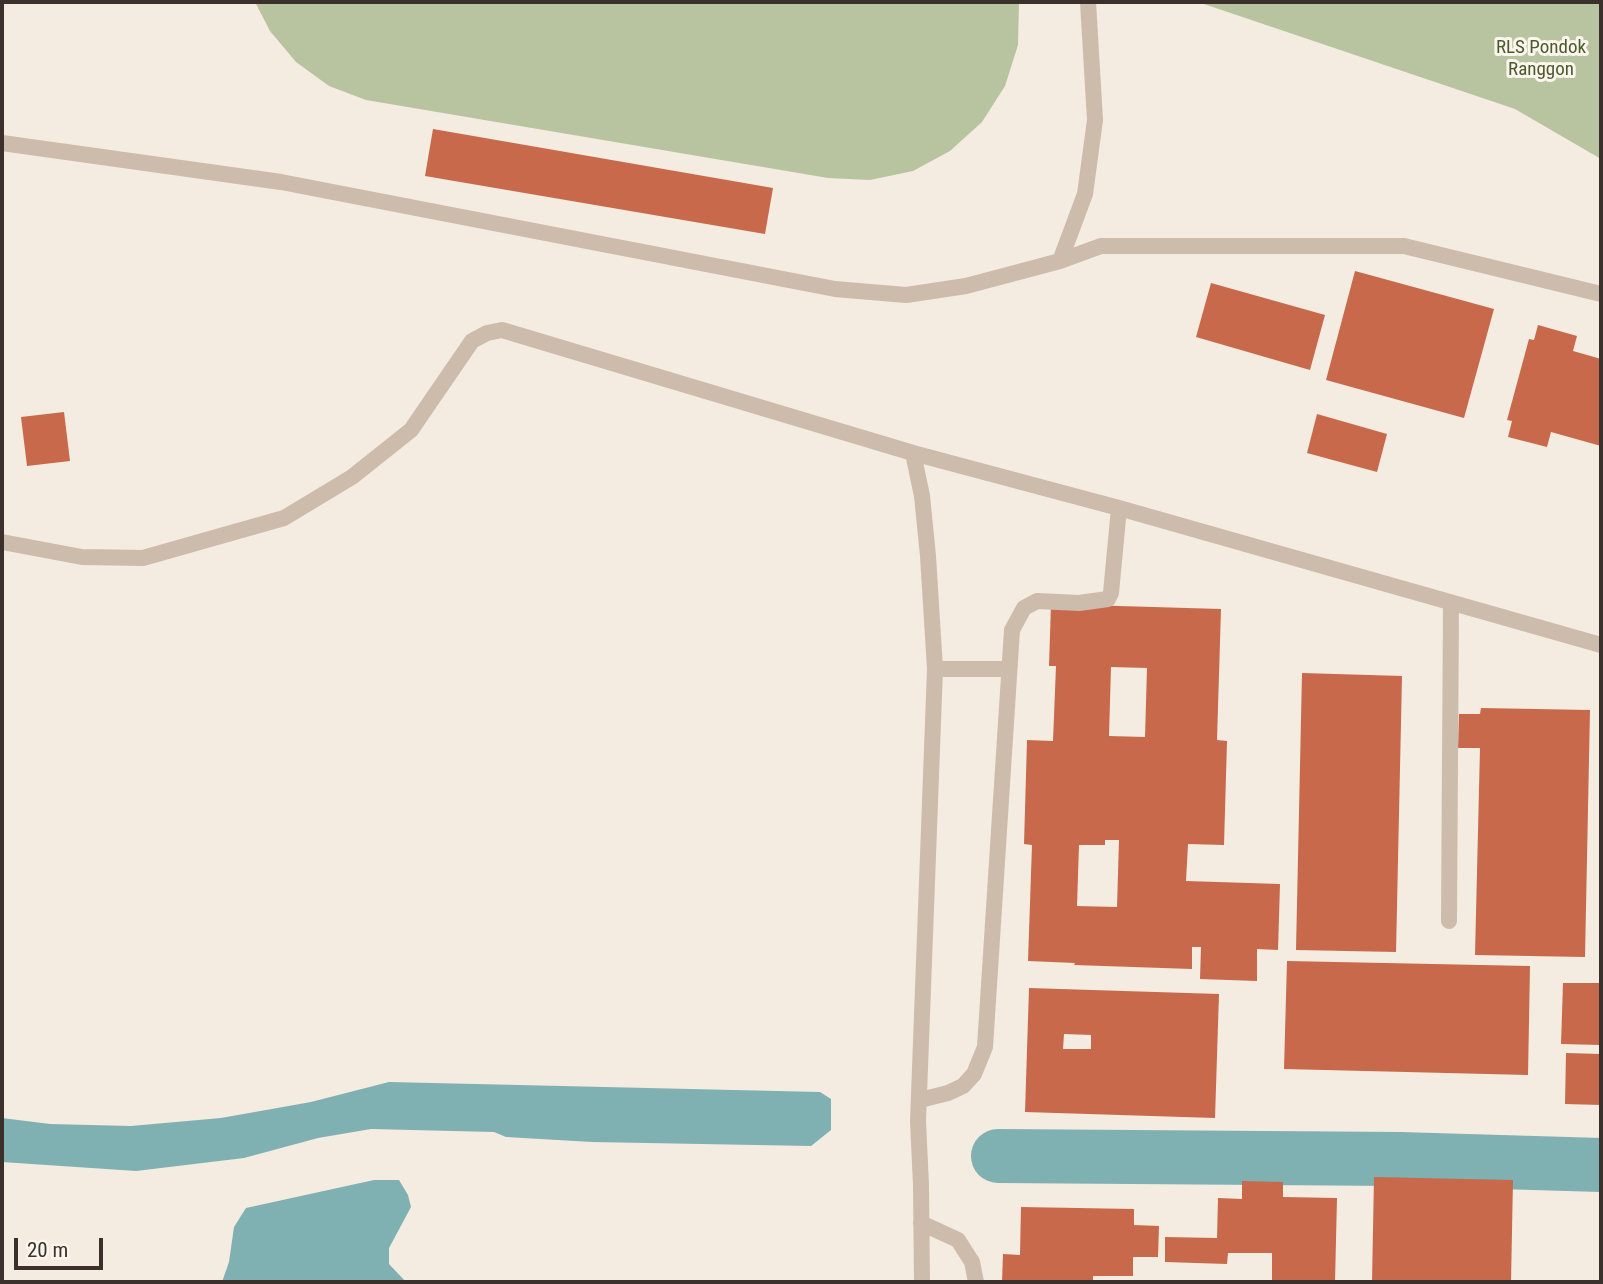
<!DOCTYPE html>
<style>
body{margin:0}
#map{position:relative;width:1603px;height:1284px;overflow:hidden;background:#f4ebe1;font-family:"Roboto Condensed",sans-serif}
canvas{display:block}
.frame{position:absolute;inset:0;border:4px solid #3b302b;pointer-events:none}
.scale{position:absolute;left:14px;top:1238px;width:89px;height:32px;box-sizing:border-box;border:4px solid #3b302b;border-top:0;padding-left:9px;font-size:21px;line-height:24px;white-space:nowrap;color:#3b302b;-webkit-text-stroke:5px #fbf5ee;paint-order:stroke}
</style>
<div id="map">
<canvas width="1603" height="1284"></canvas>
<div class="frame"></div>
<div class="scale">20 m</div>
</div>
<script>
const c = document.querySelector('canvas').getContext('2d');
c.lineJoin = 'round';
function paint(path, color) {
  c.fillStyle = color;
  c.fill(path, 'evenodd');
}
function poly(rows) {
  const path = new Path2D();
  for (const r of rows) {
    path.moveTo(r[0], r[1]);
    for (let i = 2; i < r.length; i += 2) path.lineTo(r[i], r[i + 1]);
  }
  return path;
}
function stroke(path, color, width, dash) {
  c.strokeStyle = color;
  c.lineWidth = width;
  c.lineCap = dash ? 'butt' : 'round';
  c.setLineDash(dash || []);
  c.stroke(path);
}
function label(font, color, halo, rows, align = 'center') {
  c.font = font + ' "Roboto Condensed",sans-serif';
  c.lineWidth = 6;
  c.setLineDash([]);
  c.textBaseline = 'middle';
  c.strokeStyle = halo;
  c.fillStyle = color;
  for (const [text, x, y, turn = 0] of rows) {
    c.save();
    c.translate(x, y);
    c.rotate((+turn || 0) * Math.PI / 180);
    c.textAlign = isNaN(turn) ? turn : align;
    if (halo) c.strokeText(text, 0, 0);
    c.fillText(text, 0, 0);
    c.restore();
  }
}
const green = poly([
 [255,2,1019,2,1018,45,1005,86,982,122,950,151,913,171,870,180,828,178,366,100,329,86,296,62,270,31],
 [1198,2,1601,2,1601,159,1515,109]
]);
const water = poly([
 [389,1082,820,1092,831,1099,831,1130,811,1146,592,1142,506,1137,494,1132,371,1129,318,1138,244,1158,136,1171,2,1162,2,1118,50,1124,131,1126,221,1118,311,1102],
 [374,1180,399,1180,408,1195,411,1207,389,1248,389,1264,406,1282,222,1282,229,1262,234,1227,246,1208]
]);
const river = poly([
 [998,1156,1399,1159,1601,1165]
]);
const building = poly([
 [433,129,773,188,765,234,425,176],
 [1355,271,1494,309,1464,418,1326,380],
 [1211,283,1325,315,1310,370,1196,337],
 [1538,325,1577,336,1573,351,1601,359,1601,446,1551,432,1547,447,1508,437,1512,421,1507,420,1529,339,1534,340],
 [64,412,70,461,27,466,21,417],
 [1317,414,1387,434,1377,472,1307,453],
 [1051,604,1221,609,1217,740,1227,741,1224,845,1188,844,1186,881,1280,884,1278,950,1257,949,1257,981,1200,979,1201,947,1192,947,1192,969,1074,965,1075,963,1028,961,1032,845,1024,844,1027,740,1053,741,1056,666,1049,666],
 [1111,667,1147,668,1145,737,1109,736],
 [1105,840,1119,840,1117,907,1077,906,1079,845,1105,845],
 [1302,673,1402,676,1396,952,1296,950],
 [1481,708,1590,710,1585,957,1475,955,1480,748,1458,748,1459,714,1480,714],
 [1287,961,1530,966,1528,1075,1284,1069],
 [1563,983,1601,983,1601,1045,1561,1044],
 [1029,988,1219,994,1215,1118,1025,1112],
 [1064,1034,1091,1035,1091,1049,1063,1049],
 [1566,1053,1601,1054,1601,1105,1565,1104],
 [1374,1177,1513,1180,1511,1282,1372,1282],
 [1242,1181,1283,1182,1283,1197,1337,1198,1335,1282,1272,1282,1272,1253,1228,1253,1227,1264,1165,1262,1165,1237,1217,1238,1218,1198,1242,1199],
 [1021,1207,1134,1209,1134,1225,1159,1226,1158,1257,1133,1257,1133,1276,1093,1276,1093,1282,1002,1282,1003,1254,1020,1255]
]);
const lane = poly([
 [2,143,281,182,835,289,906,295,966,286,1060,261,1085,194,1095,120,1088,2],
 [1060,261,1101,246,1404,246,1601,294],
 [913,453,922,496,928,556,935,669,918,1121,921,1185,922,1282],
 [2,542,82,557,143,558,284,518,352,477,411,430,472,341,487,333,502,330,913,453,1119,508,1601,645],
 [935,669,1009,669],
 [1449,921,1451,603],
 [920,1100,948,1093,963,1086,974,1074,985,1047,1012,630,1024,608,1037,601,1079,603,1108,599,1111,593,1119,508],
 [921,1223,958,1240,972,1262,976,1282]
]);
const parkNames = [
 ["RLS Pondok",1541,48],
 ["Ranggon",1541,70]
];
paint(green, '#b8c4a0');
paint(water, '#7fb0b2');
stroke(river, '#7fb0b2', 54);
paint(building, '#c8694b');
stroke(lane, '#cdbbac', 16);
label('19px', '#4a5a2e', '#fbf5ee', parkNames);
</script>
